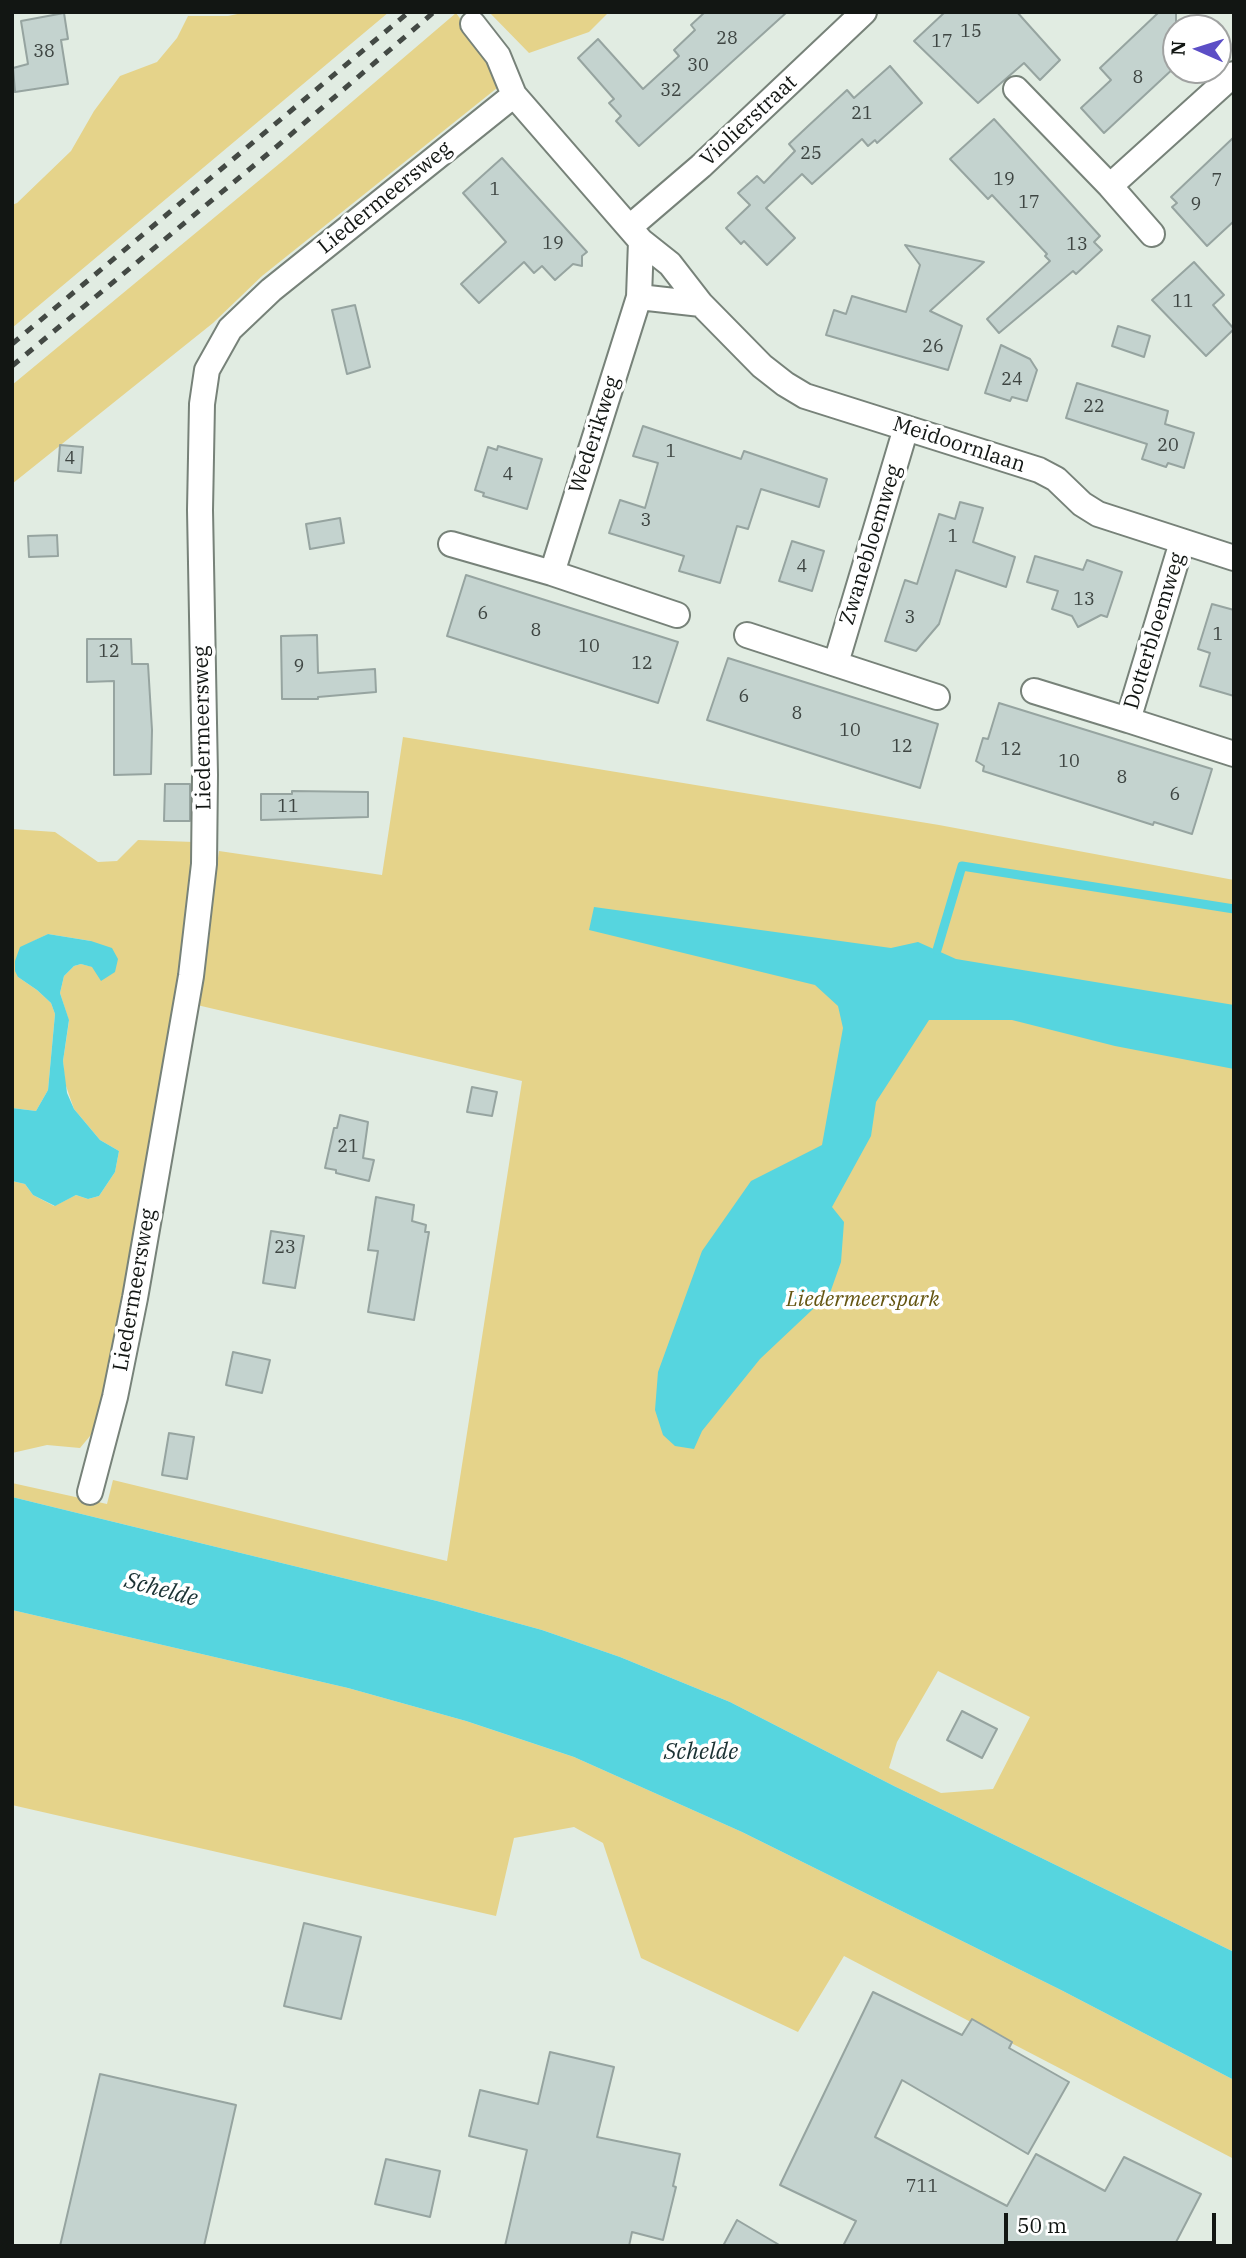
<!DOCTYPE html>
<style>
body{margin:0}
#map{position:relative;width:1246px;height:2258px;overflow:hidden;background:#e1ece2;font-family:"IBM Plex Serif",serif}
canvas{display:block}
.frame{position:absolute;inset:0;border:14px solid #121613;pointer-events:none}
.north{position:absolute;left:1162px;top:14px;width:70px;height:70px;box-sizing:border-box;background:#fff;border:2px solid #a0a2a1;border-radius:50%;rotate:273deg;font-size:19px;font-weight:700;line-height:28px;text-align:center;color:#121613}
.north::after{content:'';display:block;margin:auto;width:24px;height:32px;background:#5c4ec6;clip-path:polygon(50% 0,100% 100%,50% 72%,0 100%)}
.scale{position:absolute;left:1004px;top:2213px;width:212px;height:32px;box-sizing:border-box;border:4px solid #121613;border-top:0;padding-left:9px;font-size:21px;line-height:24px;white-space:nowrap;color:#121613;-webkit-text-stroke:5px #fff;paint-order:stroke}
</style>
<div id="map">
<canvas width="1246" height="2258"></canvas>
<div class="frame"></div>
<div class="north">N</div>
<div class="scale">50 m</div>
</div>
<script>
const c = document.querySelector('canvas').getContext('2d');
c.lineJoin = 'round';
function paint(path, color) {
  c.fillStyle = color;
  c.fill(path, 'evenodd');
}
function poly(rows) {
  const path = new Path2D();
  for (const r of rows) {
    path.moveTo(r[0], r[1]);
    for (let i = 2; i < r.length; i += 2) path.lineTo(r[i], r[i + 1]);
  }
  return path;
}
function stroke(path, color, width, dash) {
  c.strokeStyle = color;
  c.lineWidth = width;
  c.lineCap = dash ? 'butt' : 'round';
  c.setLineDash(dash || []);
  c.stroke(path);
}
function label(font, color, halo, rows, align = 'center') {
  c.font = font + ' "IBM Plex Serif",serif';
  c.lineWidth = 7;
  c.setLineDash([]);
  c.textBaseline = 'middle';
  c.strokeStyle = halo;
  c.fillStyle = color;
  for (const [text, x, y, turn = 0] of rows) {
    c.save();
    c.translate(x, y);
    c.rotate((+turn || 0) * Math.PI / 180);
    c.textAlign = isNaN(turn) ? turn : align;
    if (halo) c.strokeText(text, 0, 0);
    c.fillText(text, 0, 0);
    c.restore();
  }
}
const green = poly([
 [247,12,389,12,12,328,12,205,17,203,71,151,94,111,120,76,157,62,177,38,188,16,228,16],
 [489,12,609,12,589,32,529,53],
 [456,13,491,60,502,84,262,276,213,323,12,484,12,385,285,159],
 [403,737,939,825,1234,880,1234,1952,894,1786,730,1702,620,1657,542,1630,437,1601,12,1497,12,1483,107,1504,113,1480,447,1561,522,1081,197,1005,219,851,382,875],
 [938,1671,1030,1717,993,1789,941,1793,889,1768,897,1742],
 [12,829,55,832,98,862,117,861,138,840,194,842,184,967,106,1390,95,1430,80,1448,47,1445,12,1453,12,1181,25,1184,33,1195,54,1206,76,1195,88,1199,99,1196,115,1172,119,1151,100,1140,74,1109,65,1083,63,1061,69,1021,60,993,64,976,74,966,81,964,93,967,91,941,48,934,20,948,18,977,37,990,51,1003,55,1014,48,1090,36,1111,12,1108],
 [12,1610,348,1688,466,1721,574,1757,742,1832,1061,1990,1234,2080,1234,2159,844,1956,798,2032,641,1958,603,1843,574,1827,514,1838,496,1916,12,1805]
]);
const water = poly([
 [594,907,891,948,918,942,956,959,1234,1005,1234,1069,1115,1046,1012,1020,929,1020,876,1102,871,1136,832,1207,844,1222,841,1262,830,1293,760,1359,702,1431,694,1449,675,1446,663,1435,655,1410,658,1372,702,1251,751,1181,822,1145,843,1028,838,1006,815,985,589,930],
 [48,934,91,941,112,948,118,959,115,972,101,981,92,967,81,964,74,966,64,976,60,993,69,1020,63,1061,67,1093,74,1109,100,1140,119,1151,115,1172,99,1196,88,1199,76,1195,55,1206,33,1195,25,1184,12,1181,12,1108,36,1111,48,1090,55,1014,51,1003,37,990,18,977,15,971,15,961,20,947],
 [12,1497,437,1601,542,1630,620,1657,730,1702,894,1786,1234,1952,1234,2080,1061,1990,742,1832,574,1757,466,1721,348,1688,12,1610]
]);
const stream = poly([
 [937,950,962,866,1234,909]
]);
const building = poly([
 [705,12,787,12,639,146,616,121,621,116,609,103,614,99,578,58,598,39,643,89,679,56,674,50,695,30,691,25,705,12],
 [945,12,1017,12,1060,60,1040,80,1024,63,978,103,914,41,945,12],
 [1159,12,1176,12,1176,66,1104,133,1081,108,1111,80,1100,68,1159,12],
 [64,13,68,39,61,40,68,84,15,92,13,68,28,64,21,21,64,13],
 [890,66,922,103,877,143,875,140,868,146,862,139,812,184,802,174,766,208,795,238,767,265,744,241,741,244,726,228,750,205,738,193,757,176,764,183,795,151,789,144,806,128,847,90,854,98,890,66],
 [994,119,1100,236,1094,242,1102,250,1076,274,1073,271,999,333,987,319,1050,261,1045,256,1047,254,992,195,988,199,950,159,994,119],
 [1234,137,1234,221,1207,246,1172,207,1177,203,1171,197,1234,137],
 [502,158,587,252,582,256,582,266,573,264,555,280,542,266,534,273,524,262,479,303,461,284,506,242,463,193,502,158],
 [905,245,984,262,930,311,962,326,948,370,826,335,834,310,846,314,852,296,906,312,920,265,905,245],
 [1194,262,1224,295,1213,305,1234,329,1206,356,1152,300,1194,262],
 [355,305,370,367,347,374,332,310,355,305],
 [1118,326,1150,336,1144,357,1112,346,1118,326],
 [1001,345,1030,359,1037,370,1027,401,1012,397,1010,401,985,393,1001,345],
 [1077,383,1168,411,1165,424,1194,433,1184,468,1168,463,1166,467,1142,459,1147,444,1066,418,1077,383],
 [643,426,741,459,744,451,827,479,819,507,761,489,748,529,737,526,720,583,679,571,684,556,609,533,620,500,645,508,658,463,633,456,643,426],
 [60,445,83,447,81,473,58,471,60,445],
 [498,446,542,459,527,509,483,496,484,493,475,490,488,447,497,450,498,446],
 [960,502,983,508,973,542,1015,557,1006,587,956,570,939,624,916,651,885,641,905,580,917,584,939,514,955,519,960,502],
 [340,518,344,543,310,549,306,524,340,518],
 [57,535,58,556,29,557,28,536,57,535],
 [792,541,824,551,812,591,779,581,792,541],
 [1035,556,1083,570,1087,560,1122,572,1107,617,1101,615,1078,627,1072,616,1052,609,1058,591,1027,582,1035,556],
 [466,575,678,642,658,703,447,636,466,575],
 [1212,604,1234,610,1234,696,1200,686,1210,653,1198,649,1212,604],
 [317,635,318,673,375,669,376,692,318,697,318,699,282,699,281,636,317,635],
 [87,639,131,639,132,664,148,664,152,730,151,774,114,775,114,681,87,682,87,639],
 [728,658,938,724,920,788,707,720,728,658],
 [999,703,1212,769,1192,834,1154,822,1153,825,983,771,984,766,976,761,983,738,988,739,999,703],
 [165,784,190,784,190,821,164,821,165,784],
 [292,791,368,792,368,817,261,820,261,794,292,794,292,791],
 [472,1087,497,1092,492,1116,467,1112,472,1087],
 [340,1115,368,1122,363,1158,374,1160,369,1181,336,1173,336,1170,325,1168,334,1128,337,1128,340,1115],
 [376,1197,414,1205,412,1221,426,1225,425,1232,429,1232,414,1320,368,1312,378,1251,368,1250,376,1197],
 [271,1231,304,1236,295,1288,263,1283,271,1231],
 [233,1352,270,1360,262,1393,226,1385,233,1352],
 [169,1433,194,1437,187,1479,162,1475,169,1433],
 [962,1711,997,1729,982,1758,947,1740,962,1711],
 [304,1923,361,1937,341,2019,284,2006,304,1923],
 [873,1992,962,2035,972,2019,1012,2042,1009,2048,1069,2082,1028,2154,902,2080,875,2137,1007,2206,1036,2154,1105,2191,1124,2157,1201,2194,1174,2246,843,2246,856,2221,780,2185,873,1992],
 [550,2052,614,2067,597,2137,680,2154,673,2186,676,2187,663,2240,632,2232,629,2246,505,2246,527,2150,469,2136,480,2090,538,2104,550,2052],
 [100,2074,236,2105,204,2246,60,2246,100,2074],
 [386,2159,440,2171,430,2217,375,2204,386,2159],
 [737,2220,781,2246,723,2246,737,2220]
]);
const street = poly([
 [473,24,498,56,514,95,641,241,639,297,701,304,762,366,785,384,805,396,1039,470,1056,479,1082,504,1098,514,1234,558],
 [1016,89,1110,186,1234,74],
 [1110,186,1152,234],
 [631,226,701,166,864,12],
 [641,241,670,264,701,304],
 [1182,542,1128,720,1234,754],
 [451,544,552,573,677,615],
 [552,573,639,297],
 [747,635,937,697],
 [836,663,906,428],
 [1034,691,1128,720],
 [90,1492,115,1397,135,1298,191,976,204,864,205,775,200,510,202,404,207,370,230,329,271,290,514,95]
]);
const rail = poly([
 [12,344,409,12],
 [12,366,275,148,434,12]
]);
const numberNames = [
 ["15",971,32],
 ["28",727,39],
 ["17",942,42],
 ["38",44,52],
 ["30",698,66],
 ["8",1138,78],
 ["32",671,91],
 ["21",862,114],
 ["25",811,154],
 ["19",1004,180],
 ["7",1217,181],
 ["1",495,190],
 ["17",1029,203],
 ["9",1196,205],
 ["19",553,244],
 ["13",1077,245],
 ["11",1183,302],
 ["26",933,347],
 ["24",1012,380],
 ["22",1094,407],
 ["20",1168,446],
 ["1",671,452],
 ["4",70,459],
 ["4",508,475],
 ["3",646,521],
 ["1",953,537],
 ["4",802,567],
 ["13",1084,600],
 ["6",483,614],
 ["3",910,618],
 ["8",536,631],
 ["1",1218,635],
 ["10",589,647],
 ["12",109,652],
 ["12",642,664],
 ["9",299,667],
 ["6",744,697],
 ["8",797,714],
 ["10",850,731],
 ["12",902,747],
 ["12",1011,750],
 ["10",1069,762],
 ["8",1122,778],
 ["6",1175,795],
 ["11",288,807],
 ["21",348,1147],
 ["23",285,1248],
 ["711",922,2187]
];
const streetNames = [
 ["Violierstraat",749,121,-43],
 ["Liedermeersweg",385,198,-39],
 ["Wederikweg",595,435,-72],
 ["Meidoornlaan",959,445,18],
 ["Zwanebloemweg",871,545,-73],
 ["Dotterbloemweg",1155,631,-73],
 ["Liedermeersweg",203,728,-91],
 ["Liedermeersweg",135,1290,-80]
];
const parkNames = [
 ["Liedermeerspark",863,1300]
];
const waterNames = [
 ["Schelde",161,1590,15],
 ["Schelde",701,1752]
];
paint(green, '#e5d38a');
paint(water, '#56d5df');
stroke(stream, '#56d5df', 9);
paint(building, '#c4d3cf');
stroke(building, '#96a4a0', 2);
stroke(street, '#778279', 28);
stroke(street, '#fff', 24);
stroke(rail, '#434944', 5, [9, 9]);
label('18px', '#3e4542', null, numberNames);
label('21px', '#121613', '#fff', streetNames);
label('italic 21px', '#645511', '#fff', parkNames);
label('italic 23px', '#1b3234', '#fff', waterNames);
</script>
